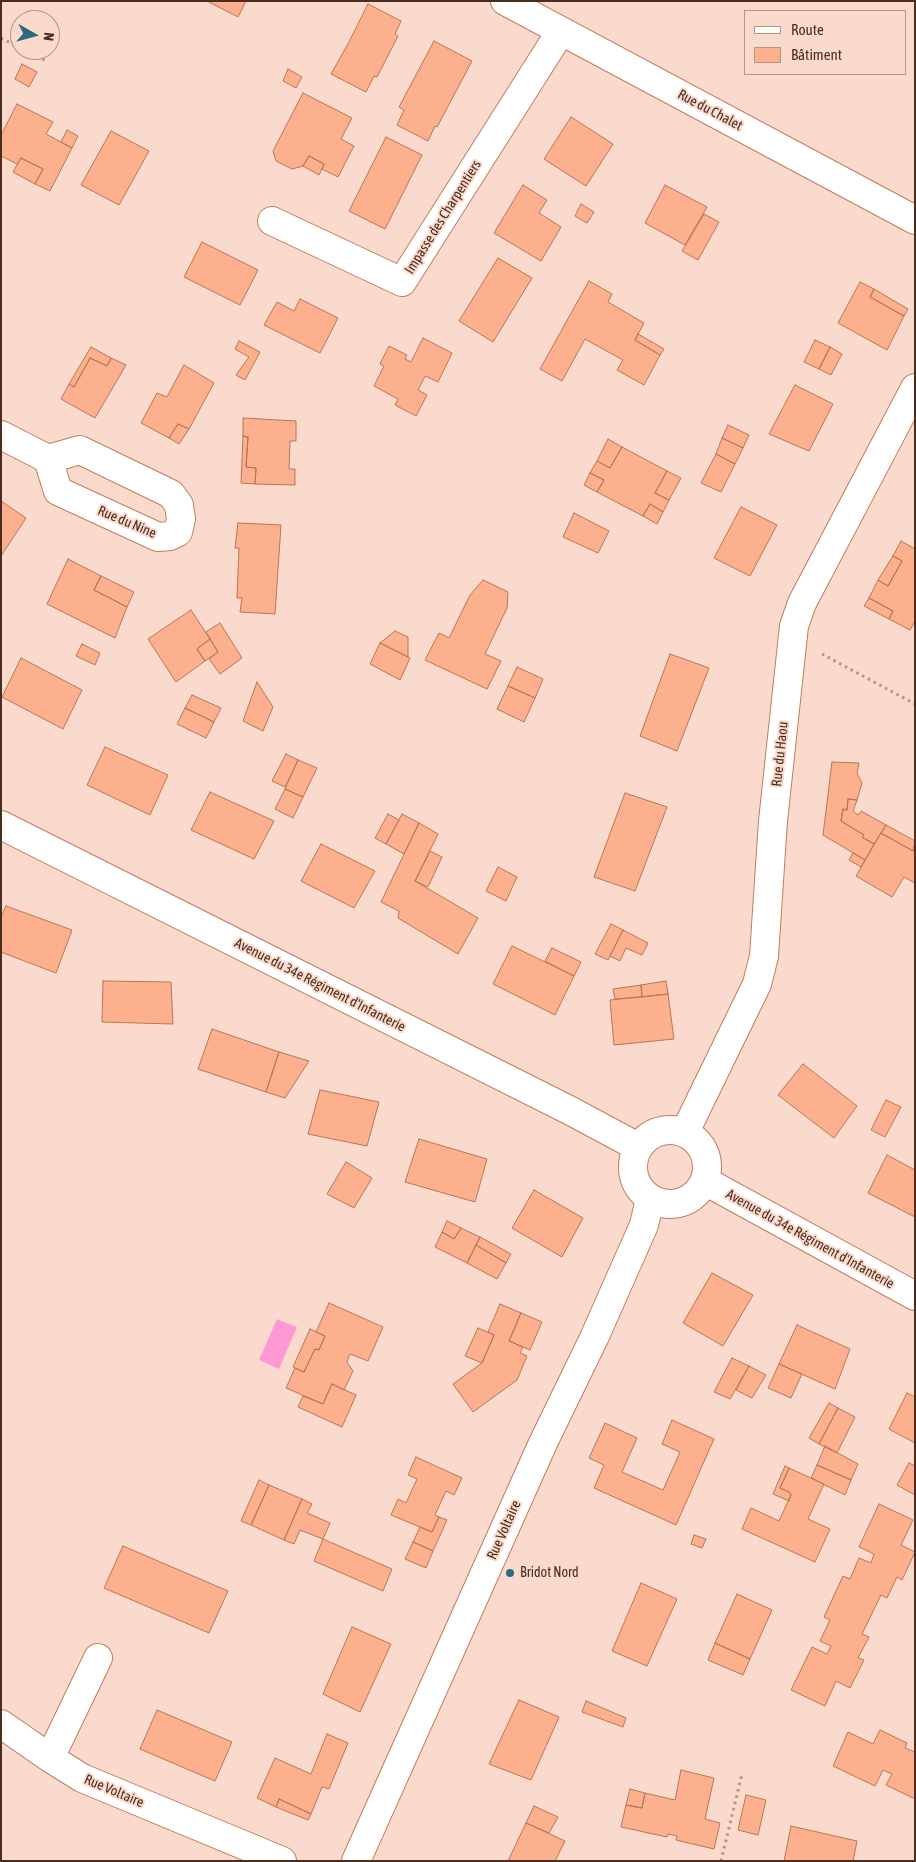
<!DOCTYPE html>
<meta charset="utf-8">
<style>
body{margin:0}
#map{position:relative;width:916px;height:1862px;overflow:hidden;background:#fadacc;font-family:"Asap Condensed",sans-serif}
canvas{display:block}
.frame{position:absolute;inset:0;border:2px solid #4b2d1f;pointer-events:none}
.legend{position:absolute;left:744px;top:10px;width:162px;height:65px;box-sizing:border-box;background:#fadacc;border:1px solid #b49587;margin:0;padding:6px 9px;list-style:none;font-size:15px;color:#4b2d1f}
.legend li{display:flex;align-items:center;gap:10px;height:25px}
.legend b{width:25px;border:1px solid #b49587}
.north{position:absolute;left:10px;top:10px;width:50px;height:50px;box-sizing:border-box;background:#fadacc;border:1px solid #b49587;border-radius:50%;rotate:97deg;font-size:14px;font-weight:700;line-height:20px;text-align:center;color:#4b2d1f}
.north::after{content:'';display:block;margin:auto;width:18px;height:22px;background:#2d6a81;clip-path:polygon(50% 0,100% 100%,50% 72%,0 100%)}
</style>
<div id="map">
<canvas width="916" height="1862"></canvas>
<div class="frame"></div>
<ul class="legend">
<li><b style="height:6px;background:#fff"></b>Route</li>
<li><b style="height:14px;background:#fcb08e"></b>Bâtiment</li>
</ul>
<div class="north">N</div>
</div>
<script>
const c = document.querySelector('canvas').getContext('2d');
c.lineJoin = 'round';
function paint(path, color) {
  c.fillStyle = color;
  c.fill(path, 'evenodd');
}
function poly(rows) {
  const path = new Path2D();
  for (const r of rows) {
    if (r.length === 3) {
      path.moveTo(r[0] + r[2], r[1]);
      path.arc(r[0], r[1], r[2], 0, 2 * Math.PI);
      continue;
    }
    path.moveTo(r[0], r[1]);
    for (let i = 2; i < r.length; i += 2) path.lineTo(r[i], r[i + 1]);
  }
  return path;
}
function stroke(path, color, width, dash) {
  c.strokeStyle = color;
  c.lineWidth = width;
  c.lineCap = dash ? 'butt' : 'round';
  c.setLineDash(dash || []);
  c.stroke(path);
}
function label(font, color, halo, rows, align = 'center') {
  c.font = font + ' "Asap Condensed",sans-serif';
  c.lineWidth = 4;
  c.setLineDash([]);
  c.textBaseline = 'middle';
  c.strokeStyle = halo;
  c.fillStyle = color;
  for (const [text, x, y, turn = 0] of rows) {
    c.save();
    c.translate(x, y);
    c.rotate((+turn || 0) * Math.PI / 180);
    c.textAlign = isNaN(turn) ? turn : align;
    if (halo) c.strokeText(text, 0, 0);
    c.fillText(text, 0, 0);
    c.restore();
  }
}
const water = poly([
 [277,1319,297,1327,279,1369,259,1360]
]);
const building = poly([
 [207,1,246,1,238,17,207,1],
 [368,4,401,21,395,34,398,36,377,77,374,76,366,92,331,74,348,44,368,4],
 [434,41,472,61,437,127,435,126,428,141,397,125,404,110,399,107,434,41],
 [22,64,37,72,29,87,15,79,22,64],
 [288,69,302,77,296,88,283,81,288,69],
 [303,93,352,118,341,139,354,146,338,177,322,169,324,164,309,156,303,166,292,169,276,161,273,151,303,93],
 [17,104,53,122,46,134,72,148,50,191,35,184,43,169,21,158,17,164,1,156,1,135,17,104],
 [571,117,613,144,586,186,544,159,571,117],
 [67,130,78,136,72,148,61,142,67,130],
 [111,131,149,151,119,205,81,185,111,131],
 [386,137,422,155,385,229,349,211,386,137],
 [309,156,324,164,319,175,303,166,309,156],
 [21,158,43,169,35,184,13,172,21,158],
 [523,185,547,200,539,213,561,227,541,261,494,233,523,185],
 [665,185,707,207,685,245,645,223,665,185],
 [581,204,594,212,587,223,575,216,581,204],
 [704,214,719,222,698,260,682,251,704,214],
 [202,242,258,270,240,305,184,277,202,242],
 [498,258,532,278,493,342,459,321,498,258],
 [589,281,612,294,608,302,644,323,635,340,660,355,644,385,617,370,623,360,585,339,562,381,540,369,589,281],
 [860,282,874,289,870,297,904,316,887,350,838,323,860,282],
 [874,289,908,309,904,316,870,297,874,289],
 [300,299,338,318,320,353,264,325,277,302,294,311,300,299],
 [638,334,664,349,660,355,635,340,638,334],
 [423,338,452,353,438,382,425,376,418,390,427,395,416,416,395,405,398,399,374,386,384,366,380,364,389,346,407,355,405,359,411,362,423,338],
 [815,340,830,347,819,369,804,362,815,340],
 [239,341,260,352,245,380,236,375,249,357,235,349,239,341],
 [91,347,111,358,107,366,90,358,74,387,69,384,91,347],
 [830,347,842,354,831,375,819,369,830,347],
 [90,358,107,366,111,358,126,365,95,418,61,399,69,384,74,387,90,358],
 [184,365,214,383,189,429,178,424,169,438,141,423,157,393,167,397,184,365],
 [795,385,833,404,809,451,769,434,795,385],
 [243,418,296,421,296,441,290,441,289,469,295,469,295,485,255,484,256,468,246,467,248,437,243,436,243,418],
 [178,424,189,429,179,444,169,438,178,424],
 [728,425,749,435,743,448,722,438,728,425],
 [243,436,248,437,246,467,256,468,255,484,241,483,243,436],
 [722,438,743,448,735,464,716,454,722,438],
 [608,439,622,447,610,468,597,461,608,439],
 [622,447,667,471,655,493,669,500,663,512,650,504,643,516,597,492,604,480,590,473,597,461,610,468,622,447],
 [716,454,735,464,721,492,701,483,716,454],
 [667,471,681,478,669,500,655,493,667,471],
 [590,473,604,480,597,492,584,485,590,473],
 [1,501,26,518,1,556,1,501],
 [650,504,663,512,657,524,643,516,650,504],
 [741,507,777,525,750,576,714,558,741,507],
 [574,513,609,531,598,553,563,537,574,513],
 [238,523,281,525,275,614,240,612,242,598,237,598,239,548,235,548,238,523],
 [901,541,915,549,915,621,910,630,889,619,893,611,869,598,878,580,888,586,902,561,893,556,901,541],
 [893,556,902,561,888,586,878,580,893,556],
 [68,559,101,576,94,590,127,607,115,638,47,604,68,559],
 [101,576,134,592,127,607,94,590,101,576],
 [483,580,508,592,507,608,485,654,501,661,487,689,425,660,439,633,449,638,470,595,483,580],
 [869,598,893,611,889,619,864,606,869,598],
 [191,610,210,639,197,649,205,661,176,682,148,639,191,610],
 [220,623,242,658,220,674,209,659,218,652,206,632,220,623],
 [395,631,408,637,408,657,380,643,395,631],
 [210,639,218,652,205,661,197,649,210,639],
 [380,643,410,658,400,680,370,664,380,643],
 [82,644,100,653,95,665,76,656,82,644],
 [670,654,709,668,677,751,640,736,670,654],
 [21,658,82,690,63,729,2,697,21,658],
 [517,667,543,679,535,698,508,686,517,667],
 [257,682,273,707,263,731,243,721,257,682],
 [508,686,535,698,524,722,497,709,508,686],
 [192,695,221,708,214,722,185,708,192,695],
 [185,708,214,722,206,738,177,724,185,708],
 [105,747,168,775,150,815,87,785,105,747],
 [286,754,298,760,285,787,272,781,286,754],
 [298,760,317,768,303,797,285,789,298,760],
 [832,762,859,763,857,773,862,783,857,800,848,799,847,810,843,809,841,821,864,835,862,837,874,844,865,860,823,835,832,762],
 [285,789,303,797,293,818,275,809,285,789],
 [210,792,274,821,254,859,191,830,210,792],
 [625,793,667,807,635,891,594,877,625,793],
 [848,799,857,800,853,811,858,815,861,811,886,825,874,844,862,837,864,835,841,821,843,809,847,810,848,799],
 [388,814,399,820,386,844,375,838,388,814],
 [402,814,419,823,404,854,386,844,402,814],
 [419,823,438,834,415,881,478,918,458,954,398,918,399,911,381,902,419,823],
 [886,825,915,841,913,851,881,833,886,825],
 [881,833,913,851,915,849,915,883,904,877,892,897,856,876,881,833],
 [321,844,375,871,354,908,301,881,321,844],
 [430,851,442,857,428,887,415,881,430,851],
 [853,853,865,860,861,867,849,860,853,853],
 [498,867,517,877,506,901,486,891,498,867],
 [6,906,72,930,56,973,1,952,1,917,6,906],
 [611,924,623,930,608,960,595,954,611,924],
 [623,930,648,943,642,955,626,948,620,961,610,956,623,930],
 [512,946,574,976,555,1015,493,984,512,946],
 [552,948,581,962,574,976,545,961,552,948],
 [103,981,171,982,173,1024,102,1022,103,981],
 [666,981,668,994,642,997,641,985,666,981],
 [641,985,642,997,615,999,613,989,641,985],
 [668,994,674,1039,614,1045,610,1000,668,994],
 [212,1029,279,1052,266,1092,198,1069,212,1029],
 [279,1052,309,1061,285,1098,266,1092,279,1052],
 [803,1064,857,1106,834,1138,778,1095,803,1064],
 [320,1090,379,1102,367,1146,308,1134,320,1090],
 [886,1100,901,1107,885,1137,871,1130,886,1100],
 [419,1139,487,1159,475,1202,405,1182,419,1139],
 [887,1155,915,1170,915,1217,868,1193,887,1155],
 [346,1162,372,1178,354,1208,327,1194,346,1162],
 [534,1190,583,1218,562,1257,512,1228,534,1190],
 [447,1221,461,1228,454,1239,442,1232,447,1221],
 [461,1228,480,1237,467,1263,435,1247,442,1232,454,1239,461,1228],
 [480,1237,511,1254,506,1263,476,1245,480,1237],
 [476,1245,506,1263,497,1279,467,1263,476,1245],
 [712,1273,753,1295,723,1346,683,1323,712,1273],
 [329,1303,383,1327,368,1361,350,1354,347,1362,353,1371,344,1390,332,1384,323,1404,286,1388,295,1368,304,1372,315,1349,319,1350,325,1336,316,1332,329,1303],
 [500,1304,521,1313,509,1341,523,1347,520,1353,527,1356,517,1380,473,1412,453,1384,482,1363,494,1335,488,1332,500,1304],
 [521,1313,542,1322,530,1350,509,1341,521,1313],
 [797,1325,850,1349,835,1389,779,1364,797,1325],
 [478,1328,494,1335,482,1363,465,1356,478,1328],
 [310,1329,325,1336,319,1350,315,1349,304,1372,293,1367,310,1329],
 [732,1358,749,1366,730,1399,714,1392,732,1358],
 [779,1364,802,1374,791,1398,768,1388,779,1364],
 [749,1366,766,1375,752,1398,736,1390,749,1366],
 [332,1384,356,1395,342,1427,298,1407,303,1396,323,1404,332,1384],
 [907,1393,915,1397,915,1443,889,1429,907,1393],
 [829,1403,838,1408,819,1444,809,1438,829,1403],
 [838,1408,855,1417,837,1453,819,1444,838,1408],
 [672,1420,714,1439,676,1525,594,1488,604,1465,589,1458,605,1423,637,1438,622,1472,663,1490,680,1452,662,1444,672,1420],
 [825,1446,858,1464,851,1480,817,1465,825,1446],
 [416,1457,462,1478,454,1495,446,1491,435,1515,439,1517,432,1532,391,1515,398,1499,406,1503,417,1479,408,1475,416,1457],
 [909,1463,915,1466,915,1495,897,1485,909,1463],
 [817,1465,851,1480,845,1495,811,1478,817,1465],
 [785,1466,789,1468,780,1488,789,1492,791,1495,789,1501,773,1494,785,1466],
 [789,1468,824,1484,808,1519,830,1529,815,1562,742,1529,751,1508,779,1521,791,1495,789,1492,780,1488,789,1468],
 [259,1480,269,1485,251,1525,241,1521,259,1480],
 [269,1485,302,1499,284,1540,251,1525,269,1485],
 [302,1499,312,1504,307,1513,330,1523,323,1539,300,1530,294,1544,284,1540,302,1499],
 [879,1504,913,1520,901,1545,915,1552,902,1580,897,1577,887,1598,881,1595,862,1634,869,1637,858,1658,864,1660,850,1688,836,1681,825,1706,791,1690,812,1647,827,1654,831,1646,820,1641,830,1620,824,1617,843,1576,850,1579,859,1558,871,1563,874,1554,859,1547,879,1504],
 [439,1517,447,1520,433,1551,413,1542,420,1527,432,1532,439,1517],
 [694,1535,706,1539,702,1548,691,1544,694,1535],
 [323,1539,392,1569,383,1591,314,1561,323,1539],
 [413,1542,433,1551,426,1568,405,1559,413,1542],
 [123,1546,228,1591,209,1633,104,1588,123,1546],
 [641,1583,677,1599,647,1666,612,1651,641,1583],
 [737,1594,772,1610,750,1659,715,1643,737,1594],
 [352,1627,391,1644,360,1712,323,1694,352,1627],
 [715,1643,750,1659,743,1675,708,1660,715,1643],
 [519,1700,559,1717,531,1780,489,1764,519,1700],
 [586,1701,626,1718,623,1727,582,1712,586,1701],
 [157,1710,232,1742,215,1781,140,1749,157,1710],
 [880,1730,907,1743,905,1748,915,1752,915,1799,886,1785,892,1774,883,1770,875,1786,833,1766,848,1732,873,1744,880,1730],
 [327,1734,348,1743,329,1789,322,1787,311,1814,279,1799,276,1807,257,1798,275,1758,311,1774,327,1734],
 [681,1770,714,1778,705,1819,720,1823,714,1849,676,1840,677,1836,668,1834,667,1837,621,1827,626,1805,642,1808,645,1793,675,1800,681,1770],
 [630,1789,645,1793,642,1808,626,1805,630,1789],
 [746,1795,766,1800,758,1835,738,1830,746,1795],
 [279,1799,311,1814,308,1820,276,1807,279,1799],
 [534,1806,558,1817,549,1833,526,1823,534,1806],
 [526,1823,565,1841,555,1861,508,1861,526,1823],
 [791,1826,857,1841,853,1861,784,1861,791,1826]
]);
const path = poly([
 [1,38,20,48],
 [25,50,48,62],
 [822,654,915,704],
 [721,1861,742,1774]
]);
const minor = poly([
 [505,1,915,220],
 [272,221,402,282,561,31],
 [1,435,48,459,80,450,171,494,179,505,181,519,178,532,170,536,158,537,58,491,48,459],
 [1,825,569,1110,638,1147],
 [670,1167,37],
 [685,1132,757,984,764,956,773,821,794,626,802,603,915,388],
 [705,1181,915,1296],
 [98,1658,50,1758,82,1778,282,1861],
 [1,1724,50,1758],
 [356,1861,543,1443,594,1338,644,1225,650,1199]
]);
const markers = [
 [510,1573,5,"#2d6a81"]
];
const streetNames = [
 ["Rue du Chalet",710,110,28],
 ["Impasse des Charpentiers",443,217,-58],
 ["Rue du Nine",127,522,23],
 ["Rue du Haou",780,754,-84],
 ["Avenue du 34e Régiment d'Infanterie",320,985,27],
 ["Avenue du 34e Régiment d'Infanterie",810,1239,29],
 ["Rue Voltaire",504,1530,-66],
 ["Rue Voltaire",114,1791,23]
];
const poiNames = [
 ["Bridot Nord",520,1573]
];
paint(water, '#fe99d3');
paint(building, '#fcb08e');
stroke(building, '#bb7553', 1);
stroke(minor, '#c37c5a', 30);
stroke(path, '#b39486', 3, [2.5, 4]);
stroke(minor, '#fff', 28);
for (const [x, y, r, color] of markers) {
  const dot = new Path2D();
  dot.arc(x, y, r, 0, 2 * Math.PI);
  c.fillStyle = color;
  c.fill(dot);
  stroke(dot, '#fadacc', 2);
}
label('14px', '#4b2d1f', '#fadacc', streetNames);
label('14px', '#4b2d1f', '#fadacc', poiNames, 'left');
</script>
